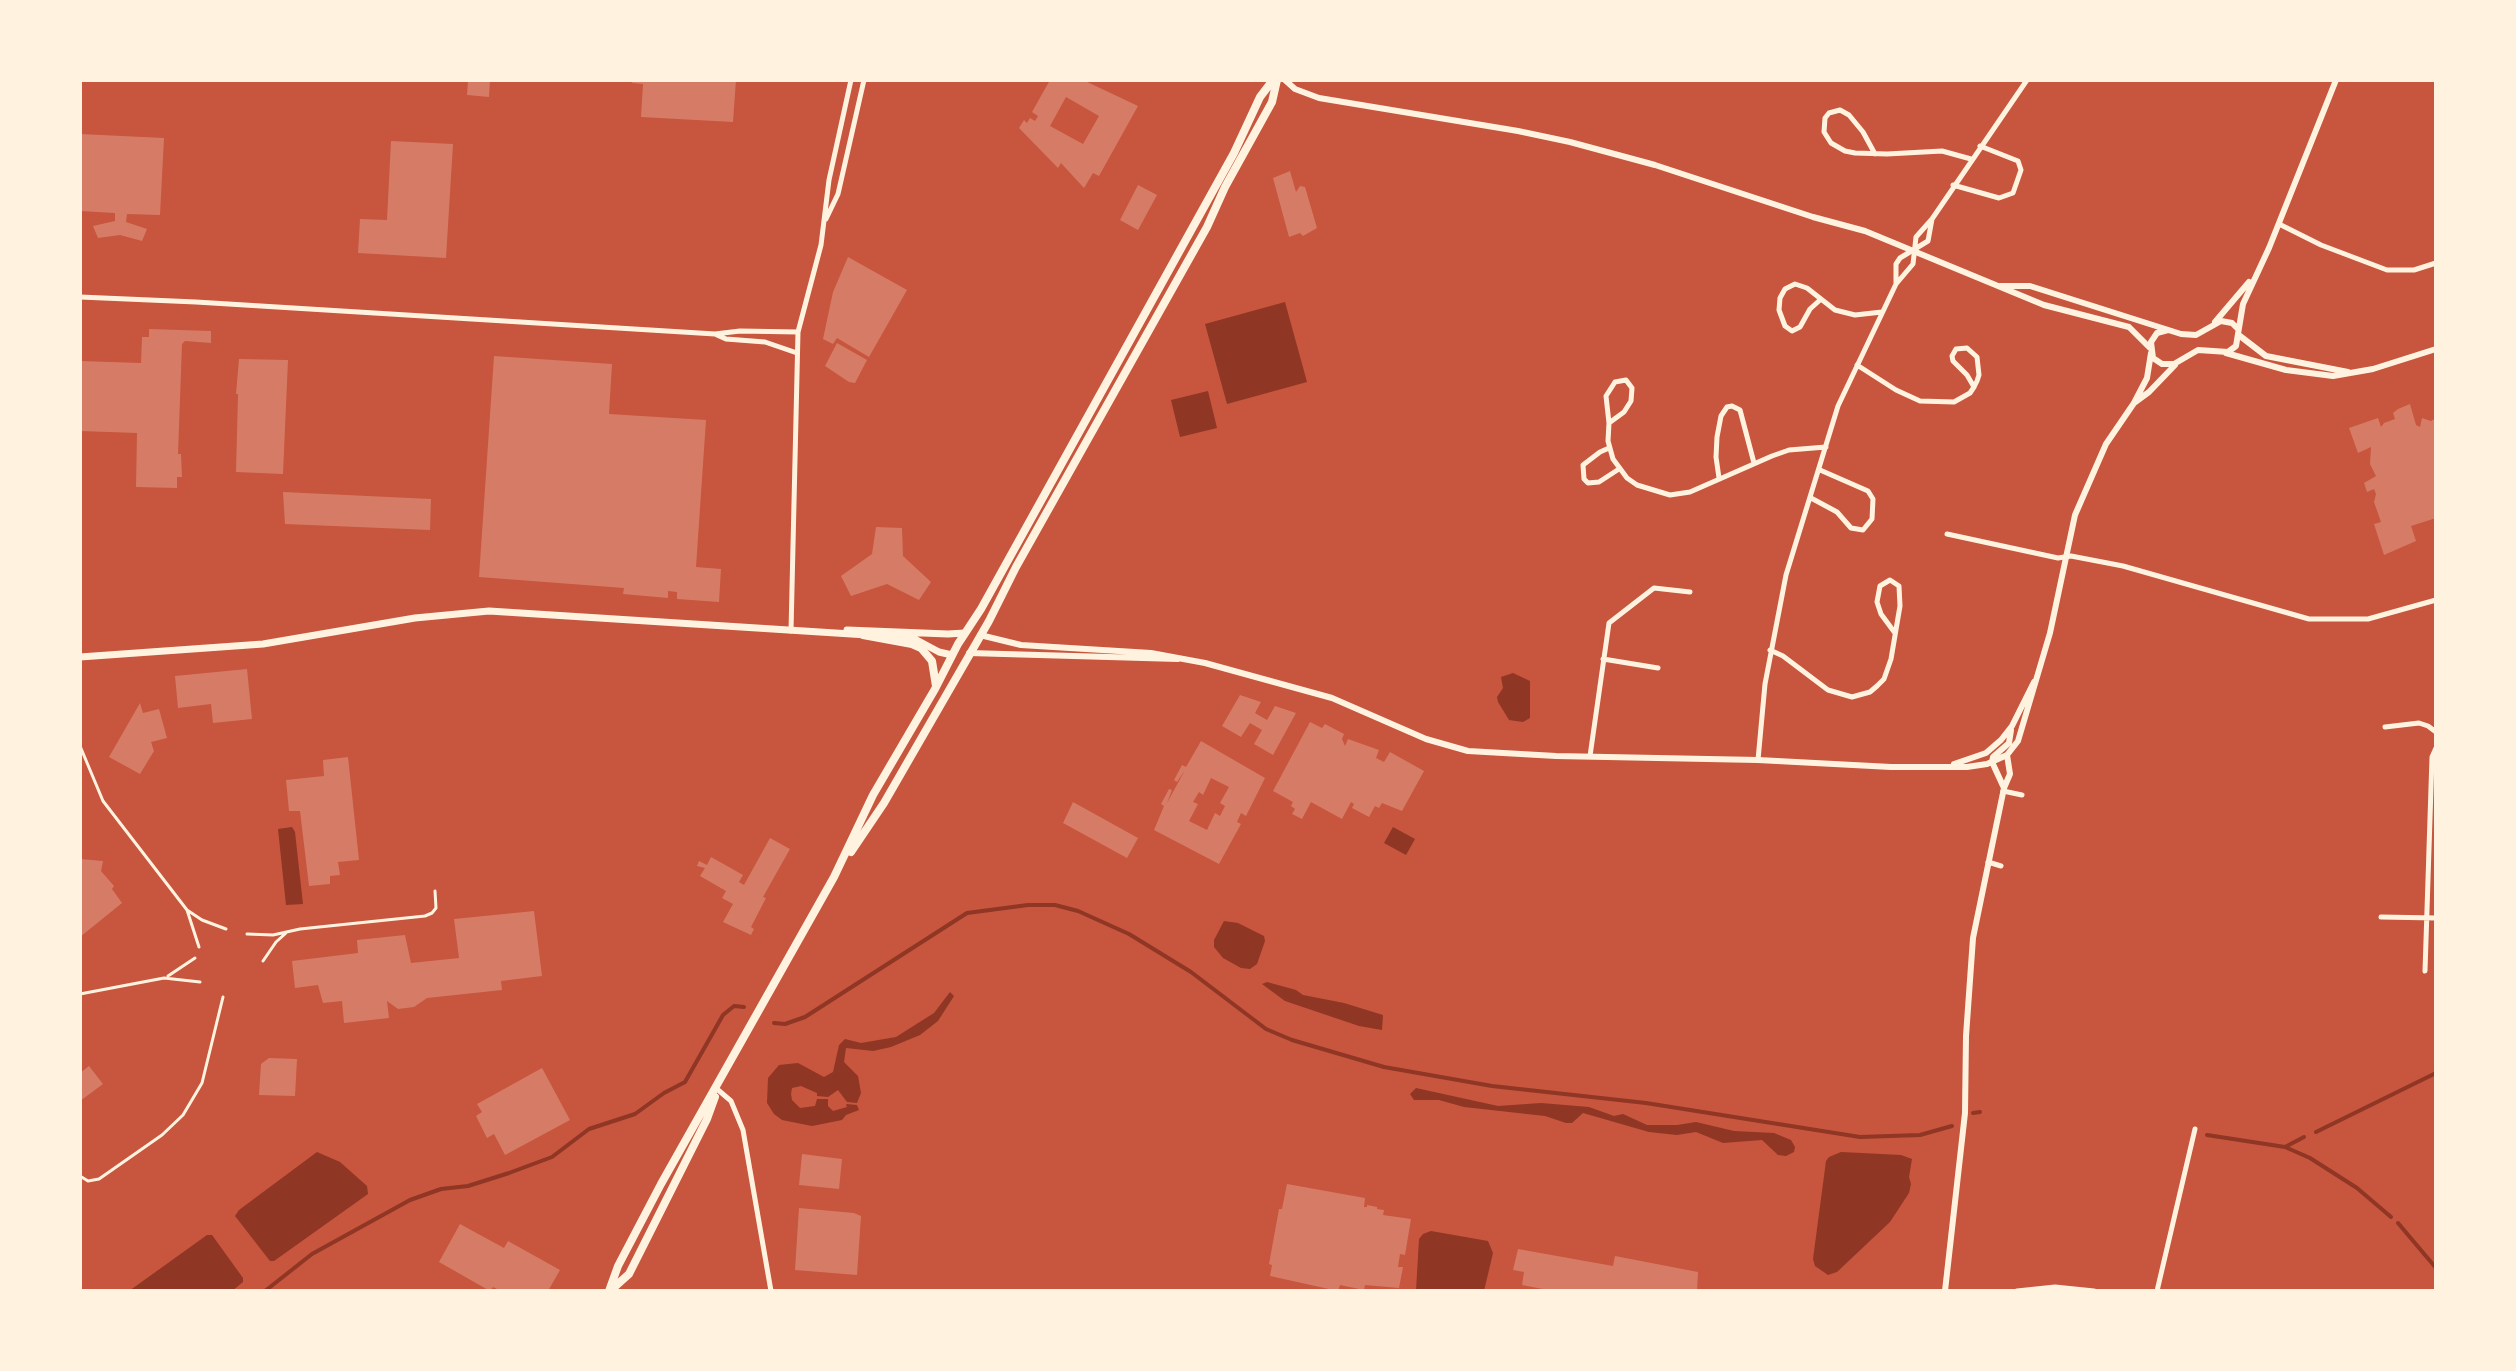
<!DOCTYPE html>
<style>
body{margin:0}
#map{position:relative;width:2516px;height:1371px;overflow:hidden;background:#c8553d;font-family:Overpass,sans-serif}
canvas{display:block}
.frame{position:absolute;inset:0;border:82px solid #fff3e0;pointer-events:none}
</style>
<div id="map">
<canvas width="2516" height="1371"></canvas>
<div class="frame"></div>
</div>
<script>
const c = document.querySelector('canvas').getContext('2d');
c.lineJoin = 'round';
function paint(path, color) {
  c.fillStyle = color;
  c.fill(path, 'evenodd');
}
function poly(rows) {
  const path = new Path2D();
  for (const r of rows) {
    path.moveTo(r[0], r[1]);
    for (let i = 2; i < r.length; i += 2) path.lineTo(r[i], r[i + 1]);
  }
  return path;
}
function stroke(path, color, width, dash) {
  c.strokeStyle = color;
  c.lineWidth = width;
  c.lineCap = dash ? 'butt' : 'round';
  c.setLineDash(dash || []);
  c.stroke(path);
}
const water = poly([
 [1285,302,1307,382,1227,404,1205,324],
 [1208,391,1217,428,1180,437,1171,400],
 [1513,673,1530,681,1530,718,1523,722,1509,720,1498,702,1497,697,1503,688,1501,677],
 [292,827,295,832,303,904,286,905,278,829],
 [1393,827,1415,839,1406,855,1384,843],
 [1224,921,1238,923,1264,936,1265,941,1257,964,1250,969,1241,968,1223,958,1214,947,1214,940],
 [1267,982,1296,990,1303,995,1344,1003,1383,1015,1382,1030,1359,1026,1285,1001,1262,984],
 [950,992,954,996,938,1021,920,1035,891,1047,873,1051,846,1048,844,1062,858,1076,861,1093,857,1103,847,1102,838,1090,828,1097,817,1096,817,1093,801,1086,792,1088,791,1094,792,1100,800,1108,815,1106,817,1099,828,1099,828,1106,833,1111,847,1107,846,1104,857,1105,859,1110,846,1115,842,1120,812,1126,782,1120,774,1114,767,1103,768,1078,779,1065,798,1063,824,1077,833,1072,839,1045,845,1039,861,1043,896,1037,934,1013],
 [1416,1088,1498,1106,1541,1103,1589,1107,1614,1116,1623,1114,1647,1125,1677,1125,1696,1122,1734,1131,1774,1133,1791,1140,1795,1147,1794,1152,1786,1156,1778,1155,1762,1140,1723,1143,1696,1132,1677,1135,1649,1132,1583,1113,1572,1123,1566,1123,1545,1116,1464,1107,1439,1100,1414,1100,1410,1094],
 [317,1152,340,1162,367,1186,368,1194,274,1261,270,1261,235,1216,239,1210],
 [1841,1152,1901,1155,1912,1159,1909,1177,1911,1184,1909,1193,1890,1222,1837,1272,1828,1275,1815,1266,1813,1259,1826,1161,1829,1157],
 [1431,1231,1488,1241,1493,1253,1484,1291,1416,1291,1419,1239,1423,1234],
 [207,1235,212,1235,243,1278,243,1282,232,1291,129,1291]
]);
const stream = poly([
 [774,1023,785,1024,805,1017,967,913,1028,905,1055,905,1078,911,1129,934,1191,972,1266,1029,1292,1040,1384,1067,1492,1086,1646,1103,1860,1137,1920,1135,1952,1126],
 [1973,1113,1980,1112],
 [2316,1132,2436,1073],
 [2207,1135,2285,1147,2310,1158,2357,1188,2391,1217],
 [2285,1147,2304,1137],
 [2398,1223,2436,1268],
 [265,1291,312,1254,410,1200,441,1189,468,1186,509,1173,552,1157,589,1129,635,1114,664,1093,685,1082,723,1015,734,1006,744,1007]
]);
const building = poly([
 [468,80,490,80,489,97,467,95],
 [633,80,736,80,733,122,641,117,643,84,632,83],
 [1050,80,1083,80,1138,106,1099,176,1093,173,1084,188,1061,163,1058,168,1019,128,1024,120,1027,123,1030,118,1035,121,1038,116,1032,112],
 [1066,97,1099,116,1083,144,1050,126],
 [80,134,164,138,160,215,127,214,126,222,147,229,142,241,120,235,98,238,93,226,115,221,115,213,80,211],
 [391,141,453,144,446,258,358,253,360,219,387,220],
 [1290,171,1296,192,1300,186,1305,187,1317,228,1303,236,1300,233,1289,237,1273,178],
 [1138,185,1157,195,1138,230,1120,220],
 [848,257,907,290,869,357,837,338,833,344,823,339,833,292],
 [149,329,211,331,211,343,185,341,182,344,178,454,181,454,182,477,177,477,177,488,136,487,137,433,80,431,80,361,141,363,142,337,149,337],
 [837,343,867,360,855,383,849,382,825,366],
 [494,356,612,364,609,414,706,420,696,567,721,569,719,602,677,599,677,592,668,591,668,598,623,594,624,588,479,577],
 [239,359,288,360,283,474,236,472,238,394,236,394],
 [2410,404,2416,425,2420,427,2422,418,2431,421,2436,418,2436,518,2411,526,2416,541,2384,555,2374,524,2381,522,2374,502,2376,494,2374,489,2367,492,2364,483,2376,476,2370,464,2371,447,2358,453,2349,428,2378,418,2381,427,2384,423,2395,419,2393,413,2398,409],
 [283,492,431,499,430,530,285,524],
 [876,527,902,528,903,556,931,582,919,600,887,584,851,596,841,576,872,554],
 [247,669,252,719,213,723,211,704,178,708,175,676],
 [1240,695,1261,702,1255,713,1267,720,1275,706,1296,713,1273,755,1254,744,1262,730,1250,723,1241,737,1222,726],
 [140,703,143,713,159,709,167,738,151,742,154,751,140,774,109,757],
 [1310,722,1322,728,1325,724,1344,734,1342,739,1345,746,1348,739,1379,750,1376,758,1384,762,1390,752,1424,771,1402,811,1382,803,1379,808,1375,806,1369,817,1352,808,1354,804,1351,802,1342,819,1311,802,1302,819,1292,814,1295,809,1291,806,1293,802,1273,791],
 [1201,741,1265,778,1246,816,1241,813,1237,822,1241,824,1219,864,1154,830,1164,806,1161,804,1169,789,1172,790,1167,803,1185,770,1177,782,1174,780,1182,765,1186,767],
 [1211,778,1229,787,1220,803,1225,806,1220,816,1215,813,1207,830,1189,821,1198,804,1193,802,1199,792,1203,795],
 [348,757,359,860,338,862,340,875,330,876,330,884,309,886,300,811,289,811,286,780,324,776,323,760],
 [1073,802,1138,838,1127,858,1063,823],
 [770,838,790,849,763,897,766,898,751,927,754,929,751,935,723,922,733,904,722,898,726,891,700,876,705,868,697,866,699,861,707,865,711,857,743,875,739,882,744,885],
 [80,859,103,861,101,871,114,886,112,889,122,903,80,937],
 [534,911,542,976,501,981,502,990,427,998,414,1007,398,1009,387,1001,389,1018,344,1023,342,1001,323,1003,318,985,295,988,292,961,358,953,357,940,405,935,411,963,459,958,454,919],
 [269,1058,297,1059,295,1096,259,1095,261,1064],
 [89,1066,103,1084,80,1101,80,1073],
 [542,1068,570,1120,505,1155,494,1134,487,1138,476,1116,482,1112,477,1104],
 [802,1154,842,1159,839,1189,799,1185],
 [1287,1184,1365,1198,1364,1207,1367,1207,1367,1205,1377,1207,1377,1209,1384,1210,1383,1215,1411,1219,1405,1255,1400,1254,1398,1267,1403,1267,1399,1288,1365,1285,1364,1290,1340,1285,1338,1291,1270,1276,1272,1265,1269,1264,1279,1209,1282,1209],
 [799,1208,854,1213,861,1216,857,1275,795,1270],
 [460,1224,504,1248,508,1241,560,1270,548,1291,501,1291,493,1287,490,1291,439,1262],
 [1518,1249,1613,1266,1615,1256,1698,1272,1697,1291,1553,1291,1522,1285,1524,1272,1513,1270]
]);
const service = poly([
 [80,746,103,801,187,910,199,947],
 [187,910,202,920,226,929],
 [247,934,273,935,300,929,425,916,432,913,436,908,435,891],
 [263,961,276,942,286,933],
 [168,976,195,958],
 [80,994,164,978,200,982],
 [80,1176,88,1181,99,1179,162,1135,183,1115,202,1083,223,997]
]);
const minor = poly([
 [1875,154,1863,132,1849,115,1840,110,1829,113,1825,118,1824,132,1831,143,1845,151,1855,153,1887,154,1942,151,1971,159],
 [1953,185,1999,198,2013,193,2021,170,2018,161,1980,146],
 [826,219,838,194,864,80],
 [2279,224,2321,245,2387,270,2414,270,2436,263],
 [1896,283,1896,264,1900,258,1928,241,1932,219],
 [80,297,196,302,715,334,740,331,798,332],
 [1820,300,1810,309,1800,327,1792,331,1785,326,1779,310,1780,298,1785,289,1795,284,1807,288,1835,310,1855,315,1882,312],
 [717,335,726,339,765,342,797,353],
 [1857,365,1896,390,1920,401,1954,402,1970,393,1974,387,1977,381,1979,375,1977,357,1967,348,1956,349,1952,356,1953,361,1967,375,1974,387],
 [1609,423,1624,412,1631,401,1632,388,1626,380,1615,382,1606,396,1609,423,1608,441,1613,459,1627,478,1637,485,1670,495,1690,492,1772,456,1789,450,1826,447],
 [1609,448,1600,452,1583,465,1584,479,1588,483,1599,482,1619,469],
 [1719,478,1716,457,1717,437,1721,416,1727,407,1732,406,1740,410,1754,463],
 [1811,498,1837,512,1851,528,1863,530,1872,519,1873,499,1868,491,1820,470],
 [1947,534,2058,558,2071,556,2123,566,2309,619,2368,619,2436,600],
 [791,631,798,332,821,245,829,180,851,80],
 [1770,650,1783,656,1828,690,1852,697,1870,692,1877,686,1884,679,1891,659,1900,606,1899,586,1890,580,1880,586,1877,602,1881,614,1895,633],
 [1603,659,1658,668],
 [2385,727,2419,723,2428,726,2436,732],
 [1590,756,1609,623,1654,588,1690,592],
 [1758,760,1765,684,1786,575,1838,406,1896,284,1913,264,1916,237,1932,219,2027,80],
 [2003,791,2022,795],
 [1988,862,2001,866],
 [2381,917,2436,918],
 [2425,971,2432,757,2436,748],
 [717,1089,731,1101,743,1130,771,1291],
 [2017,1291,2055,1287,2094,1291],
 [2157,1291,2195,1129]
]);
const tertiary = poly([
 [1285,80,1295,89,1319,98,1518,131,1570,142,1655,165,1813,217,1865,231,2044,305,2129,327,2150,348],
 [2000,286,2030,286,2181,334,2196,335,2221,321,2232,323,2238,329],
 [2215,322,2249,282],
 [2168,330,2157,333,2151,342,2153,358,2162,364,2174,364,2198,350,2228,352,2236,346,2243,304,2269,248,2336,80],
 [2240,336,2266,356,2348,372],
 [2226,353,2286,370,2333,376,2373,369,2436,349],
 [2134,403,2149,392,2175,365],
 [980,635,1021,645,1151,653,1205,663,1332,698,1426,739,1468,751,1556,756,1758,760,1891,767,1967,767,1987,764,2007,755,2018,741,2050,633,2075,515,2106,444,2134,403,2147,378,2151,353],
 [969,653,1178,659],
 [1992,762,1993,757,2009,743,2011,730],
 [1992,762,2004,788],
 [1954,764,1986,753,2001,740,2012,726,2034,682],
 [1945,1291,1965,1113,1966,1036,1973,938,2004,788,2010,774,2007,755]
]);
const secondary = poly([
 [847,630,948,634,965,633],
 [879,635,911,637,939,652,952,655],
 [80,657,263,644,415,618,489,611,867,635]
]);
const primary = poly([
 [863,635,912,644,921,648,932,661,936,686],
 [851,852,884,803,989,621,1016,567,1207,227,1225,187,1272,102,1277,80],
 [609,1291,618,1266,661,1184,834,877,873,795,935,689,958,644,981,609,1234,153,1260,97,1273,80],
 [610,1291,629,1274,707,1119,715,1097]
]);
paint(water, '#8f3625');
stroke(stream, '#8f3625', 4);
paint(building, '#d67c66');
stroke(service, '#fff3e0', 3);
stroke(minor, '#fff3e0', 5);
stroke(tertiary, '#fff3e0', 6);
stroke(secondary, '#fff3e0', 7);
stroke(primary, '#fff3e0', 8);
</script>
